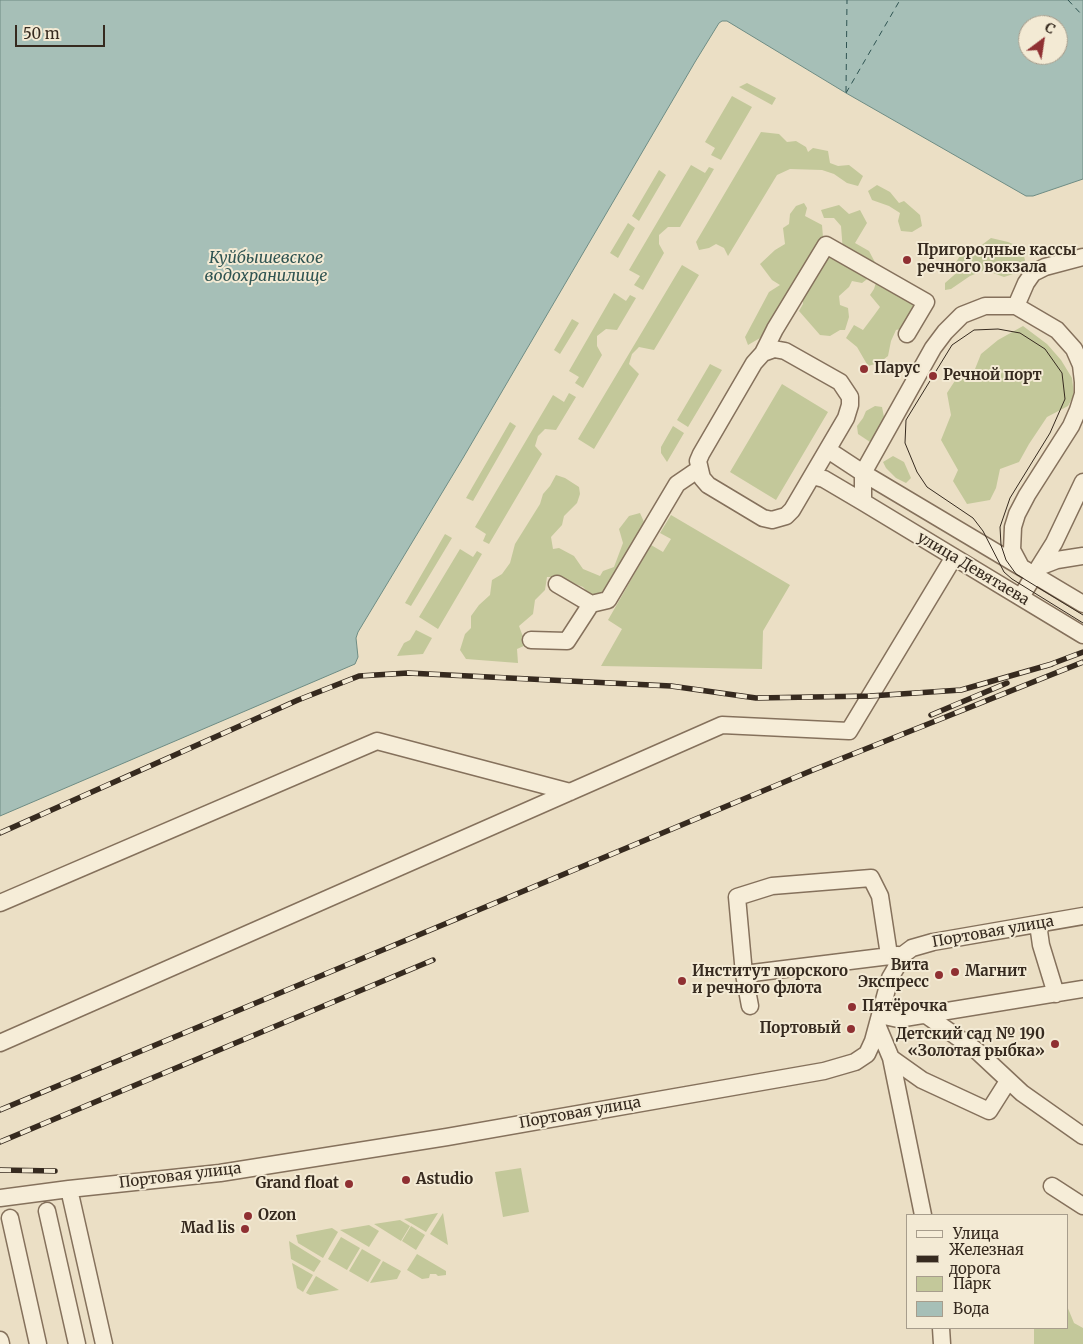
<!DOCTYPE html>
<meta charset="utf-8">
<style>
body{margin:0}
#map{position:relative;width:1083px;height:1344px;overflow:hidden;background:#ebdfc5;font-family:Merriweather,serif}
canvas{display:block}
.legend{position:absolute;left:906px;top:1214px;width:162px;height:115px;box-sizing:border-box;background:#f3ead4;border:1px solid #a79d8c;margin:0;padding:6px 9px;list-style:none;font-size:15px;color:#362a1f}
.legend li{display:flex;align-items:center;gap:10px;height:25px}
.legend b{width:25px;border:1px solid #a79d8c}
.north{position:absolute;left:1018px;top:15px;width:50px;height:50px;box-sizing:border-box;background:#f3ead4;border:1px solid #a79d8c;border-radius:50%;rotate:31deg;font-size:14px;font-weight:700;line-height:20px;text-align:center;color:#362a1f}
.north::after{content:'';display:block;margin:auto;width:18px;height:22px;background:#8f3032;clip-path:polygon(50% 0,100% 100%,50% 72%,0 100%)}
.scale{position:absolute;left:15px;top:25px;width:90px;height:22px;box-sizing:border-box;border:2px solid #362a1f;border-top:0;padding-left:6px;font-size:15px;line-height:18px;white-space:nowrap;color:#362a1f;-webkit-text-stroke:4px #f3ead4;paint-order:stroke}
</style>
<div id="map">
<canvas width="1083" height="1344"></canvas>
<ul class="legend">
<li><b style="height:6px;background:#f6edd8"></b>Улица</li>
<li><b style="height:6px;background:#362a1f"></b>Железная дорога</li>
<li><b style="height:14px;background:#c3c89a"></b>Парк</li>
<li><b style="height:14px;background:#a6bfb7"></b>Вода</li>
</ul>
<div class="north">С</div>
<div class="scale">50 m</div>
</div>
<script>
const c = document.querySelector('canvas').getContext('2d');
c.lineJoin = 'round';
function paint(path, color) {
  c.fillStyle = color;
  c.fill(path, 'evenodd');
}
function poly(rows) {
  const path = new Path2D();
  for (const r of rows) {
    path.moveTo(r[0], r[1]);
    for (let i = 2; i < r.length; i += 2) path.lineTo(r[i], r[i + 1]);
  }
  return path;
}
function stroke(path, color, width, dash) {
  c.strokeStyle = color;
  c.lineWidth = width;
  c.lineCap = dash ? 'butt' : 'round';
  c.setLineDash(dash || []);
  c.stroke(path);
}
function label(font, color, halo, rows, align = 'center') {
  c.font = font + ' Merriweather,serif';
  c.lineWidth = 4;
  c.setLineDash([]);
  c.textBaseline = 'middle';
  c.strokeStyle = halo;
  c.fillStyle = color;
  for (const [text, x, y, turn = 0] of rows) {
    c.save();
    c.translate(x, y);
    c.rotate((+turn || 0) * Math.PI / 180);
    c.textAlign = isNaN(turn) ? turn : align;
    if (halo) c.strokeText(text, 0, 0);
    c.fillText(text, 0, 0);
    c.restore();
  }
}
const green = poly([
 [747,83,776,98,772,105,739,87],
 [732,96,752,107,721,160,711,155,715,148,705,142],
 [761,132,779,134,787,142,796,141,806,147,808,152,813,148,828,151,830,163,838,166,849,165,863,176,858,186,847,183,834,174,822,170,790,169,777,175,728,256,724,248,716,244,709,248,699,250,696,242],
 [691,165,705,173,709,167,714,169,680,227,668,227,659,235,659,244,664,253,643,290,634,285,640,276,629,270],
 [659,170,666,175,639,221,632,216],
 [877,185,890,192,899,203,904,201,920,215,922,226,912,232,901,231,898,221,900,213,889,206,872,200,868,191],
 [804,203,807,208,805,216,822,225,823,237,820,252,793,299,777,310,760,338,748,345,745,337,769,292,780,285,772,280,760,264,775,250,785,244,783,228,789,224,790,214,796,206],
 [839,205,849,214,860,210,867,223,855,243,869,251,879,270,862,283,852,281,849,287,839,296,840,305,848,308,849,317,845,330,840,330,830,336,820,335,799,311,803,304,803,294,826,256,843,252,841,226,834,218,824,218,821,210],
 [628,223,635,228,618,258,610,253],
 [991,238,1008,242,1022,248,1025,260,1019,272,1004,277,985,270,970,276,951,289,945,290,945,283,961,269,956,262,962,253,979,247],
 [682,265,699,275,654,350,639,347,632,354,629,364,639,374,594,449,578,439],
 [887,271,917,307,905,328,896,330,891,341,888,356,879,363,868,366,857,347,846,338,854,325,863,330,875,314,880,307,870,295,874,289,877,279],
 [614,293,626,301,630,295,636,298,617,330,606,329,597,336,597,346,602,355,583,388,575,383,579,377,569,371],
 [572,319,579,323,560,354,554,350],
 [1023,326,1047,344,1061,360,1072,378,1074,395,1068,406,1047,417,1029,444,1019,462,1000,469,996,488,990,500,967,504,953,481,958,470,941,440,951,415,947,393,958,376,975,369,981,354,998,340],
 [710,364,722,370,688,427,677,420],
 [782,384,828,412,776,500,730,472],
 [569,393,576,397,556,430,545,429,538,436,535,446,542,454,489,544,483,541,486,534,475,527,553,395,564,402],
 [875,406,882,407,884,417,883,426,876,433,870,442,858,434,857,426,863,418,866,411],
 [510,422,516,426,473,501,466,498],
 [673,426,684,433,667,462,661,453,661,447],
 [893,456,904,462,911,478,906,483,896,478,886,468,883,462],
 [556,475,565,478,579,487,580,494,577,503,564,516,562,525,551,537,553,549,559,548,574,556,583,569,600,576,603,571,614,567,623,543,619,529,629,516,640,513,644,522,629,556,606,592,590,595,583,587,557,577,547,577,545,590,535,600,533,614,519,626,526,645,517,649,518,663,466,659,460,650,465,634,471,628,471,616,479,605,490,595,492,580,502,574,510,563,515,544,540,504,543,494,550,486],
 [671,515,790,585,763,631,762,669,601,666,622,629,608,620,651,545,663,552,671,539,660,533],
 [445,534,452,538,411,606,405,603],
 [460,549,473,557,477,551,482,554,438,629,419,617],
 [416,630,432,638,423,654,397,656,404,643,410,640],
 [521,1168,529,1212,503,1217,495,1172],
 [438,1213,426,1232,404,1219],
 [443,1213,448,1245,430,1234],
 [400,1220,410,1226,401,1241,374,1224],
 [369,1225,379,1231,369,1247,340,1230],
 [411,1226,425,1235,416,1250,402,1241],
 [332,1228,338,1232,323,1258,298,1243,296,1235],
 [341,1237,360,1248,347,1270,328,1259],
 [289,1241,321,1261,314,1272,291,1259],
 [362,1249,381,1260,368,1282,349,1271],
 [417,1254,446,1271,446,1275,438,1276,436,1274,430,1274,429,1278,422,1279,407,1270],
 [383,1261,401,1271,397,1279,370,1283],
 [292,1263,313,1275,303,1292,297,1288],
 [316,1276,339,1290,310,1295,306,1293],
 [1067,1306,1074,1323,1083,1328,1083,1344,1034,1344,1034,1328,1067,1328]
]);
const water = poly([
 [0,0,1083,0,1083,179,1033,196,1026,196,846,93,727,21,722,21,719,23,695,62,463,458,358,632,356,638,358,657,355,664,0,816,0,0],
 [1028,25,1058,25,1058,55,1028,55,1028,25]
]);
const ferry = poly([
 [1068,0,1083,16],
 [846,92,847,0],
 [846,93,900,0]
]);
const minor = poly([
 [1016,306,1026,283,1033,273,1045,267,1083,257],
 [774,349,785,351,840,382,850,397,850,405,846,418,792,510,786,516,772,520,763,518,708,485,702,478,698,461,701,454,754,363,763,353,774,349],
 [763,353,775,329,826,245,926,302,907,334],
 [828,450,863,473,1083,604],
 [813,476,824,479,863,502,1083,635],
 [863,502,863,473,933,348,945,332,962,315,985,306,1016,306,1057,330,1074,349,1081,365,1083,382,1083,394,1078,410,1071,426,1027,495,1017,514,1013,527,1012,550,1021,567],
 [1039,567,1054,543,1083,482],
 [557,584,591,604],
 [1021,597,1039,567,1057,560,1083,556],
 [531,640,567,641,591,604,608,600,677,484,699,469],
 [0,903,377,741,570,792],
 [1038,924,1041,945,1056,994],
 [744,974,898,955],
 [750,1006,744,974,737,897,772,886,871,878,880,896,889,955],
 [880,1015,898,1019,1083,989],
 [926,1015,977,1051,1022,1093,1083,1136],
 [878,1027,891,1058,923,1215],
 [0,1043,722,725,849,731,954,557],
 [891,1058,922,1080,989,1111,1008,1081],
 [1052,1186,1083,1206],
 [69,1189,104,1344],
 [0,1198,69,1189,220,1173,447,1137,824,1071,855,1062,867,1054,873,1041,890,978,904,954,912,948,933,942,1083,916],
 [47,1211,77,1344],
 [10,1218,38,1344],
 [941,1328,942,1344],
 [0,1340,1,1344]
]);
const tram = poly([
 [1083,615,1016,574,1006,560,1001,545,1000,527,1010,498,1050,433,1065,399,1062,373,1045,349,1020,333,998,329,974,330,952,345,906,420,905,443,917,472,927,487,973,518,983,531,1004,572,1012,579,1083,623]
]);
const rail = poly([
 [1046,666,1083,652],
 [931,715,1007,683],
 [0,833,298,700,359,676,408,673,671,686,756,698,870,696,961,690,1052,664],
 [0,1110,813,770,1083,662],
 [0,1142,433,960],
 [0,1170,55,1171]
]);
const markers = [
 [907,260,5,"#8f3032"],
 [864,369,5,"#8f3032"],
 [933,376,5,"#8f3032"],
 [955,972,5,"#8f3032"],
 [939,975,5,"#8f3032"],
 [682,981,5,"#8f3032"],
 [852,1007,5,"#8f3032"],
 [851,1029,5,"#8f3032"],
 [1055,1044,5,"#8f3032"],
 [406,1180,5,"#8f3032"],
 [349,1184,5,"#8f3032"],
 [248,1216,5,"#8f3032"],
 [245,1229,5,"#8f3032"]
];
const poiNames = [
 ["Пригородные кассы",917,251],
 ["речного вокзала",917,268],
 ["Парус",874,369],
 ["Речной порт",943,376],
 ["Вита",929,966,"right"],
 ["Экспресс",929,983,"right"],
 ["Институт морского",692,972],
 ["и речного флота",692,989],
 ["Магнит",965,972],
 ["Пятёрочка",862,1007],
 ["Портовый",841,1029,"right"],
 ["Детский сад № 190",1045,1035,"right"],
 ["«Золотая рыбка»",1045,1052,"right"],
 ["Astudio",416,1180],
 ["Grand float",339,1184,"right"],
 ["Ozon",258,1216],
 ["Mad lis",235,1229,"right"]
];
const streetNames = [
 ["улица Девятаева",973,569,31],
 ["Портовая улица",993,932,-10],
 ["Портовая улица",580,1113,-10],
 ["Портовая улица",180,1176,-7]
];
const waterNames = [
 ["Куйбышевское",266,258],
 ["водохранилище",266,276]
];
paint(green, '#c3c89a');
paint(water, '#a6bfb7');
stroke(water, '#6e8c84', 1);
stroke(ferry, '#2f5452', 1, [6, 5]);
stroke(minor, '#85715c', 19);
stroke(minor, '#f6edd8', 16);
stroke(tram, '#362a1f', 1);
stroke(rail, '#362a1f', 5.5);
stroke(rail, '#f3ead4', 4, [11]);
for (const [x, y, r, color] of markers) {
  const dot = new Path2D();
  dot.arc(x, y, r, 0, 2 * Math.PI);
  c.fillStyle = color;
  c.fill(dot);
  stroke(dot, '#f3ead4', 2);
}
label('bold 15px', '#362a1f', '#f3ead4', poiNames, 'left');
label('15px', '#362a1f', '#f3ead4', streetNames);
label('italic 16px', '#2f5452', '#f3ead4', waterNames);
</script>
